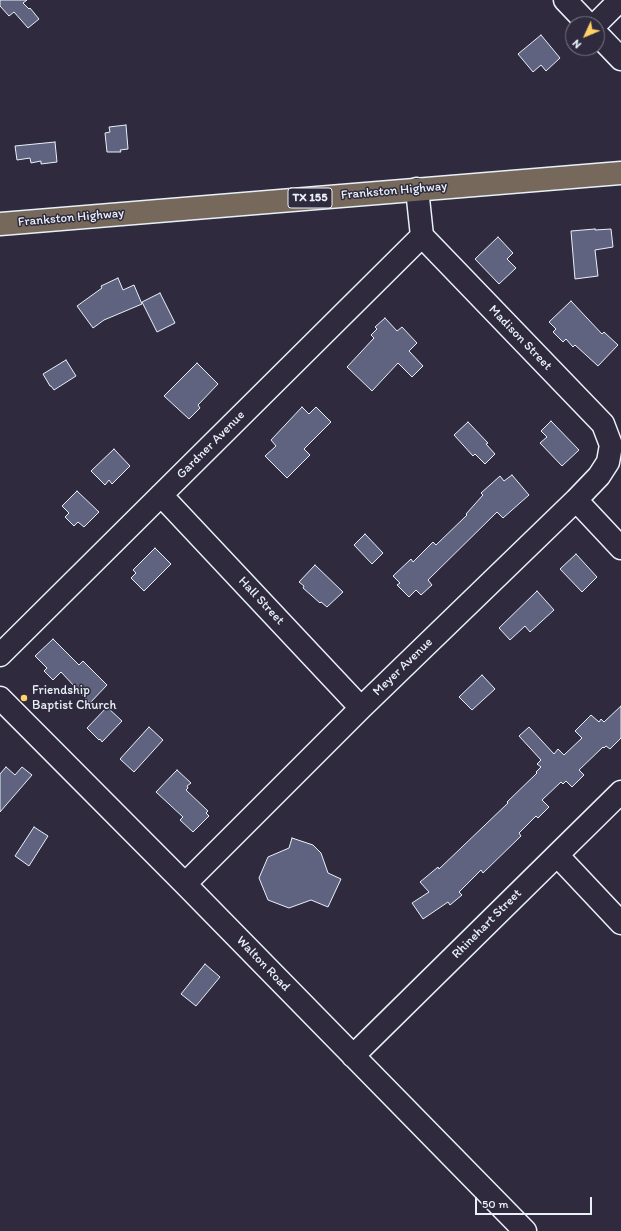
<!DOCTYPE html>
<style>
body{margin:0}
#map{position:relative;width:621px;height:1231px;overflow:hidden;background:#2f2a3d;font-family:Itim,sans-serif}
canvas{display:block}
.north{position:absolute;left:565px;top:16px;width:40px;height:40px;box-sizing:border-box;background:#2f2a3d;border:1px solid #797a88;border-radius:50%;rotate:226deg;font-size:11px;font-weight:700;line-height:16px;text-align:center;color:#e8f1f8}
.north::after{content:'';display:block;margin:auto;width:14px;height:18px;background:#ffd166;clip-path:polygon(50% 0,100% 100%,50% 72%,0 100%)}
.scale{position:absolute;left:475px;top:1197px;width:117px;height:18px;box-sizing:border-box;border:2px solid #e8f1f8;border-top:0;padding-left:5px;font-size:12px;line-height:14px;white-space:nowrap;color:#e8f1f8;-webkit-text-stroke:3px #2f2a3d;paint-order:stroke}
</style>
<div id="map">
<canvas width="621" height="1231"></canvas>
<div class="north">N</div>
<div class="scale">50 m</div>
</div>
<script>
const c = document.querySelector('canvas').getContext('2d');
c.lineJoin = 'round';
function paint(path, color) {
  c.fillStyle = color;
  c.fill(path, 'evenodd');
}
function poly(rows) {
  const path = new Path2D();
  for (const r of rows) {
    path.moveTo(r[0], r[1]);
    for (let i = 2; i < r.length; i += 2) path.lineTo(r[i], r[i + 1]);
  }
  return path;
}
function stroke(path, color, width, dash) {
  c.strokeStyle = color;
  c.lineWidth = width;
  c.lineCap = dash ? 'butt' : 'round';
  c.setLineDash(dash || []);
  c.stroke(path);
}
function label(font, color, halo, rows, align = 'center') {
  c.font = font + ' Itim,sans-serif';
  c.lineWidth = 3;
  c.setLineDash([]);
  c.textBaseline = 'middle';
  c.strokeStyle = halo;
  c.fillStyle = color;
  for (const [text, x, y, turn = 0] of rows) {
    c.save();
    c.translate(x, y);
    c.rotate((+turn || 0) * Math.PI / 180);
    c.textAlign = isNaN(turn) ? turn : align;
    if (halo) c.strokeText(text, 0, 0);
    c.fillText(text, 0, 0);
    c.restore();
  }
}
const building = poly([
 [0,0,27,0,23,3,29,9,30,8,39,19,28,28,14,12,9,16,0,6,0,0],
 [541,35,560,58,546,71,541,65,533,72,518,54,541,35],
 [126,125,128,149,120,150,121,152,107,152,105,133,110,132,109,127,126,125],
 [55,142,57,162,41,164,41,161,31,163,30,158,17,160,15,146,55,142],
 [595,229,595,230,611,229,613,247,595,250,598,276,575,279,571,231,595,229],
 [498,237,513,253,507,259,516,268,499,284,475,259,498,237],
 [118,278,123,290,134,285,142,304,104,320,93,328,77,306,102,288,101,286,118,278],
 [160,293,175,323,157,332,142,302,160,293],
 [571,301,602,334,604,332,618,345,598,366,575,345,573,347,566,339,563,342,553,332,556,329,549,322,571,301],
 [385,318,397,331,402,327,417,343,409,351,423,366,412,377,398,363,372,391,347,367,374,338,371,335,377,329,375,327,385,318],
 [66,360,76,376,54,390,51,386,50,386,43,374,66,360],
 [197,363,218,384,198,405,200,408,189,419,164,396,197,363],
 [302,407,309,414,316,407,331,422,304,449,310,455,287,478,265,456,276,446,271,440,302,407],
 [551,421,579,450,562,466,540,443,547,437,541,431,551,421],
 [468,422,488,443,486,444,495,454,485,464,475,454,473,456,454,435,468,422],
 [114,449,130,466,112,484,109,480,105,485,91,471,114,449],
 [512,475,529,495,503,518,497,512,428,580,432,585,421,595,416,590,409,597,397,585,400,583,393,576,411,559,413,562,433,542,436,545,467,515,466,514,483,495,481,493,500,476,504,481,512,475],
 [77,491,99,512,84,527,78,522,74,526,65,517,69,513,62,506,77,491],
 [365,534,383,553,372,564,354,545,365,534],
 [155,548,171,564,144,591,131,578,136,573,133,570,155,548],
 [576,554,597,577,582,592,560,569,576,554],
 [315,565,343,592,327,607,321,602,320,603,303,588,304,586,299,582,315,565],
 [537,591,554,610,530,632,525,626,510,640,499,628,537,591],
 [53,639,79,665,83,661,107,685,90,703,61,672,53,680,44,671,47,668,35,656,53,639],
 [482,675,495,689,472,710,459,697,482,675],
 [621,706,621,738,610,749,606,746,604,748,603,747,579,770,584,775,572,787,566,781,563,784,561,782,542,800,549,807,538,818,536,816,519,833,521,836,483,873,481,870,459,892,462,895,450,905,448,902,423,919,412,903,429,892,420,882,438,867,439,869,508,803,507,802,537,773,536,772,541,767,537,764,541,760,519,736,529,727,554,754,558,749,564,755,582,738,575,731,591,715,599,722,601,719,604,722,621,706],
 [107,707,122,721,102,742,100,739,99,740,87,728,107,707],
 [149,727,163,740,134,772,120,759,149,727],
 [6,767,15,775,22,767,32,775,0,812,0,774,6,767],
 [177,770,191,783,187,786,188,788,186,790,208,811,206,813,209,816,193,832,180,820,183,817,156,792,177,770],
 [34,827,48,836,29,866,15,856,34,827],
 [292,838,313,845,321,853,328,873,341,879,328,907,311,900,289,908,268,900,259,878,268,857,289,848,292,838],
 [205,964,220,977,196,1006,181,994,205,964]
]);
const minor = poly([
 [565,0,588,24],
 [596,24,620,0],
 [597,34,621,59],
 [417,189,422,236],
 [161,495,361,708],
 [576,500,621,548],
 [0,655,422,236],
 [0,698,185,884,525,1231],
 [557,855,621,923],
 [185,884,361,708,576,500,599,476,608,462,611,445,603,424,422,236],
 [353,1056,621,792]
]);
const major = poly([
 [0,224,621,173]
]);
const markers = [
 [24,698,4,"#ffd166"]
];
const shields = [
 [310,198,44]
];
const shieldNames = [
 ["TX 155",310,198]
];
const streetNames = [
 ["Frankston Highway",394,191,-5],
 ["Frankston Highway",71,218,-5],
 ["Madison Street",520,338,46],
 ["Gardner Avenue",211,445,-45],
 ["Hall Street",261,601,47],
 ["Meyer Avenue",403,667,-44],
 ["Rhinehart Street",487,924,-45],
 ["Walton Road",263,964,46]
];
const poiNames = [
 ["Friendship",32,691],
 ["Baptist Church",32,706]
];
paint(building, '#5f6380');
stroke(building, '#e8f1f8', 1);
stroke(minor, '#e8f1f8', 25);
stroke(major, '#e8f1f8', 25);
stroke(minor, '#2f2a3d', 22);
stroke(major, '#76695c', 22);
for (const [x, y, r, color] of markers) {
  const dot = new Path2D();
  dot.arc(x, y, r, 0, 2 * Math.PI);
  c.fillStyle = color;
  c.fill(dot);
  stroke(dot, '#2f2a3d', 1.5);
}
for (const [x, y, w] of shields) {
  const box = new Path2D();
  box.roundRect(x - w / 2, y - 10, w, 20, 3);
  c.fillStyle = '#2f2a3d';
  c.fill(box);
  stroke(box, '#e8f1f8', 1);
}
label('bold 12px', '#e8f1f8', null, shieldNames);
label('13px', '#e8f1f8', '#2f2a3d', streetNames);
label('13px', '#e8f1f8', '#2f2a3d', poiNames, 'left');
</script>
